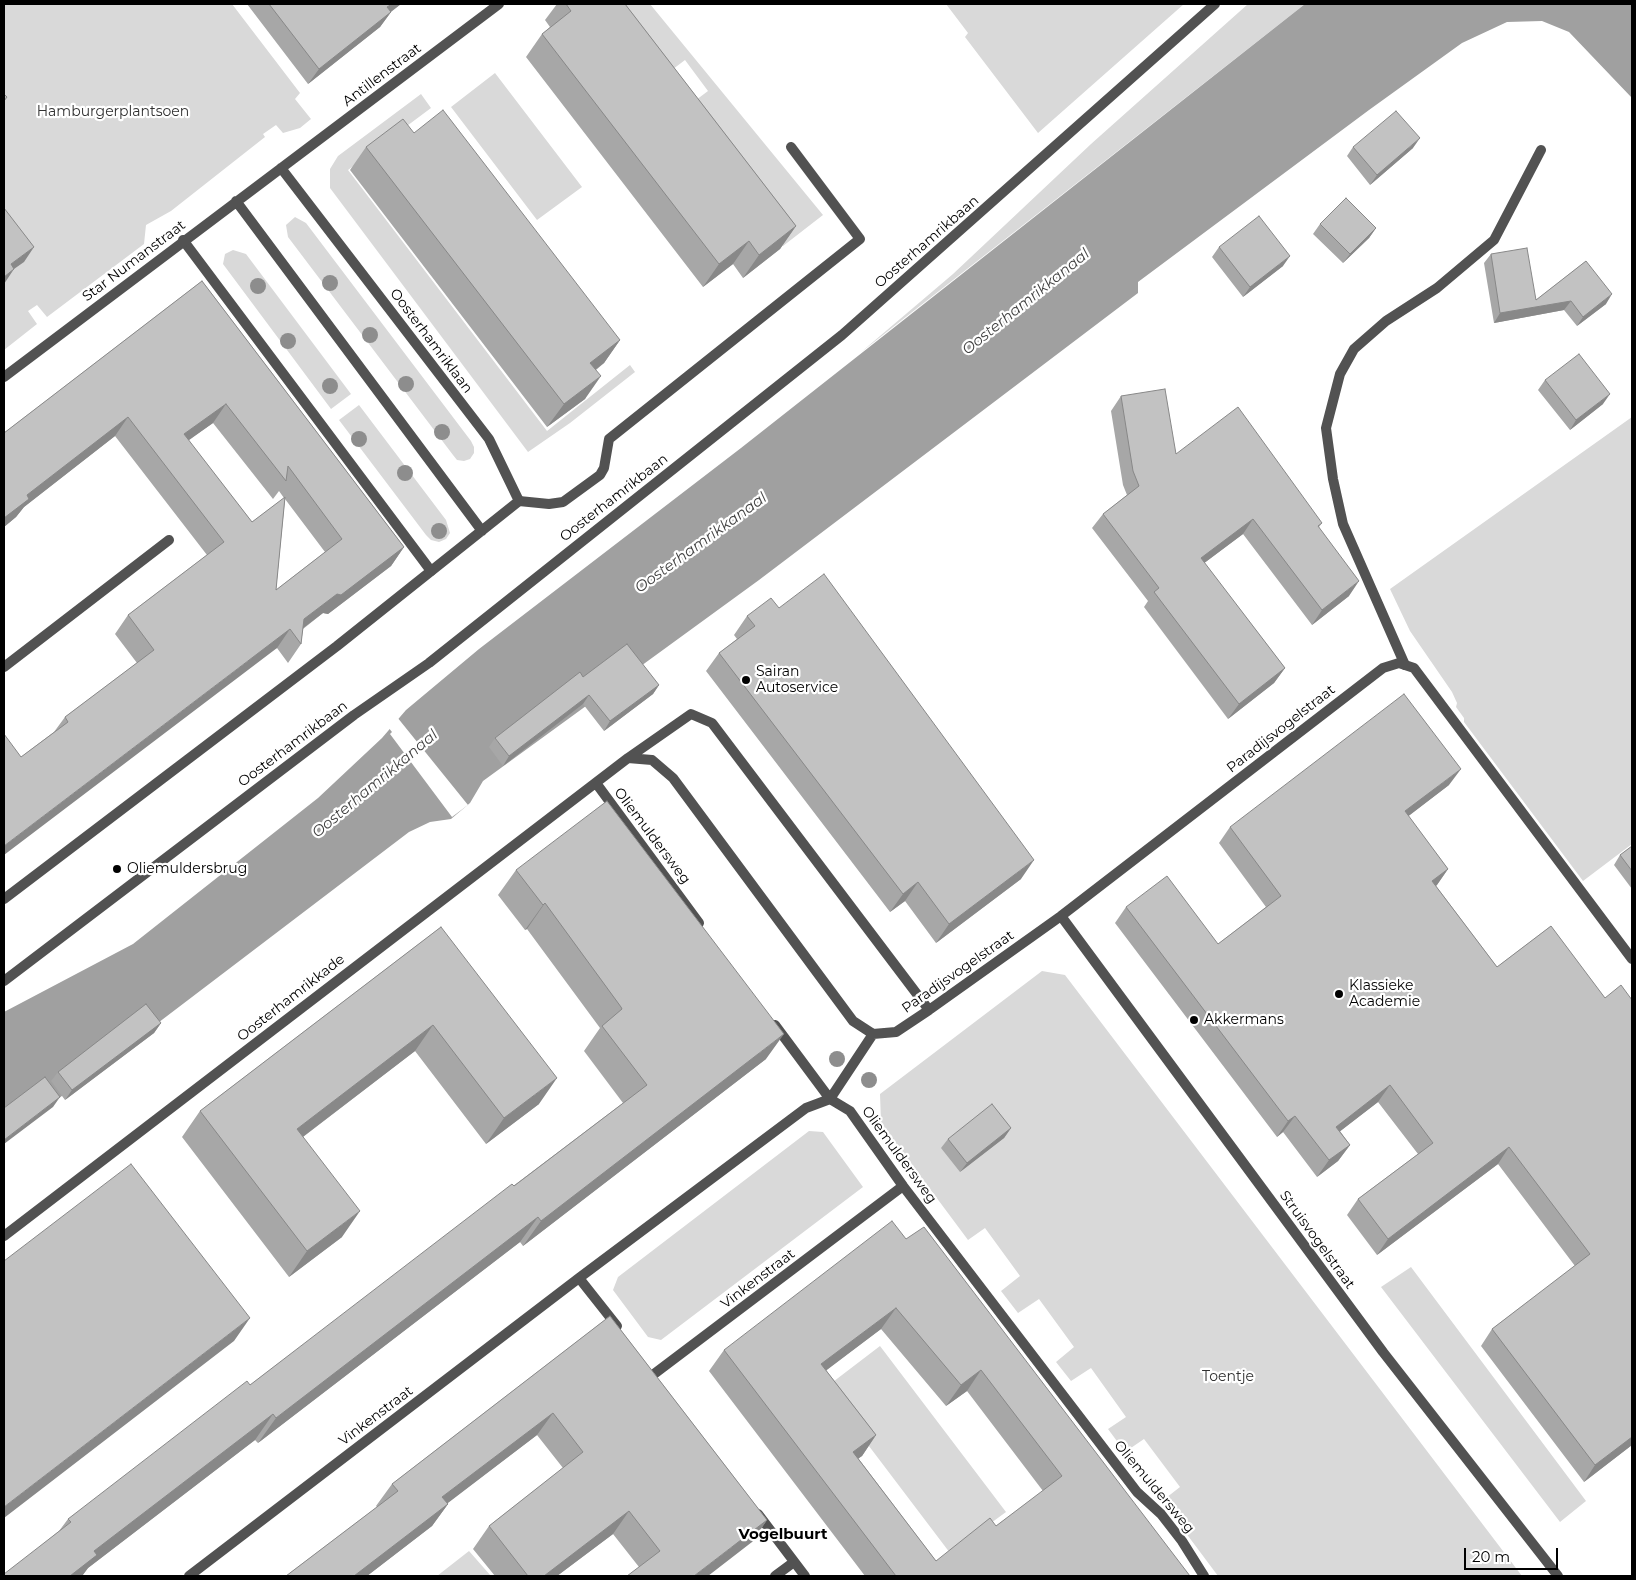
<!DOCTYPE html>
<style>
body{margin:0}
#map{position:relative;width:1636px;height:1580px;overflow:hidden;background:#fff;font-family:Montserrat,sans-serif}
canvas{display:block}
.frame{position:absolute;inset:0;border:5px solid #000;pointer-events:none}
.scale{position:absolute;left:1464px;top:1548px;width:94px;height:22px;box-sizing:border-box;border:2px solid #000;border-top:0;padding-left:6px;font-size:15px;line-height:18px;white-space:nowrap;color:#000;-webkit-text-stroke:4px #fff;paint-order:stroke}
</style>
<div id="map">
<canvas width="1636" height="1580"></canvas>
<div class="frame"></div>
<div class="scale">20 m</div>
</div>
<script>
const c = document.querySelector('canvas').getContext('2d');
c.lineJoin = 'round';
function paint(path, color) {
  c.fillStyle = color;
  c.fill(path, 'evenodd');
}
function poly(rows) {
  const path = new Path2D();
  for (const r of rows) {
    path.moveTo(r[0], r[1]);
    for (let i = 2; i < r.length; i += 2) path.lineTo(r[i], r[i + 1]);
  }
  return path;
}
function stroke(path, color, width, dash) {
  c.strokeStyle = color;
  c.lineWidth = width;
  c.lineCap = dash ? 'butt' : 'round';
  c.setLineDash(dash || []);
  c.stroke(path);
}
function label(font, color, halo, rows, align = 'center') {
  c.font = font + ' Montserrat,sans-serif';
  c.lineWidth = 4.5;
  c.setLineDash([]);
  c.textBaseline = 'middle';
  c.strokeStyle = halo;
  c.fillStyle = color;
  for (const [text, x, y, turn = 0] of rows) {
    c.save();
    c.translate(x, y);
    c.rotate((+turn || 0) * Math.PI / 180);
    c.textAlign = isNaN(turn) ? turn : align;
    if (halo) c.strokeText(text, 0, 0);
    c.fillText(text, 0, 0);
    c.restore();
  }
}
const green = poly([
 [4,4,232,4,300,93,295,99,311,119,300,128,283,133,276,125,263,134,265,137,171,211,146,225,144,244,47,317,37,305,28,311,37,324,4,350],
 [596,4,650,4,823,215,783,246,680,112,708,91,685,60,656,82],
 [946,4,1184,4,1038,133,965,37,968,33],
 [1248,4,1305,4,860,353,953,274,1091,144],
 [495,73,582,187,537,220,451,107],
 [421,94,431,108,348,170,547,431,630,365,635,372,570,423,528,452,330,188,330,169,338,156],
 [295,217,306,223,471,441,474,447,474,453,470,459,464,461,457,460,453,455,288,237,286,225],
 [233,250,246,254,351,394,331,409,223,264,225,254],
 [359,405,446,520,450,533,446,539,439,542,431,540,426,535,339,420],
 [1632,417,1632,844,1583,881,1464,722,1464,718,1456,707,1457,703,1452,692,1410,631,1390,589],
 [1042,971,1065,975,1522,1576,1218,1576,1162,1501,1180,1487,1144,1439,1125,1452,1108,1429,1126,1417,1091,1368,1071,1381,1056,1362,1074,1347,1039,1299,1018,1313,1001,1291,1020,1276,985,1228,968,1240,881,1123,880,1094],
 [809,1131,823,1132,863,1187,661,1340,648,1337,613,1290,618,1277],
 [1411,1267,1586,1501,1560,1522,1381,1287],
 [880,1346,1006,1512,950,1553,825,1388],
 [469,1551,491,1576,437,1576]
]);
const water = poly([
 [1305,4,1632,4,1632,98,1569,32,1542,21,1507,22,1462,43,1369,110,1138,282,1138,293,759,580,483,781,470,803,451,819,430,822,409,832,4,1140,4,1012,133,944,318,798,382,738,406,710,479,649,741,448]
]);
const pier = poly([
 [397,717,468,805,452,817,390,734,392,732,388,727]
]);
const service = poly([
 [183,240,431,571],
 [519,501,549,504,563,502,600,475,604,468,609,439,860,239,791,147],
 [1405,665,1343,524,1333,479,1326,428,1340,374,1354,349,1386,321,1437,288,1494,240,1541,150],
 [4,667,169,540],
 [4,981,354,715,429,663,842,335,1215,4]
]);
const minor = poly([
 [236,201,482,531],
 [4,377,499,4],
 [628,758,691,714,712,723,929,1010],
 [596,783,699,923],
 [4,899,337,646,519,501,489,439,281,168],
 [1061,916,1383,1352,1558,1576],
 [775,1025,830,1099,850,1111,903,1186,1137,1492,1161,1514,1182,1541,1204,1576],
 [873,1034,896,1032,929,1010,1061,916,1383,668,1399,663,1414,668,1632,959],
 [4,1236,628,758,652,760,673,778,853,1021,873,1034],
 [579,1278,617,1326],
 [654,1374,903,1186],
 [758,1514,805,1576],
 [189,1576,579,1278,806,1108,830,1099,873,1034],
 [775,1576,794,1562]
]);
const trees = [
 [330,283],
 [258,286],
 [370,335],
 [288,341],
 [406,384],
 [330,386],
 [442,432],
 [359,439],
 [405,473],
 [439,531],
 [837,1059],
 [869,1080]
];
const wall = poly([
 [247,4,401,4,391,12,380,27,308,84],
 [557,4,625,4,796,226,780,249,743,278,733,264,703,287,526,57,542,34,550,27,545,20],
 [414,133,620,340,604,363,596,370,585,399,547,427,350,170,366,147],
 [1353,147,1413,148,1370,185,1347,156],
 [1320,224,1376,228,1369,238,1343,263,1313,234],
 [1219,247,1283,266,1243,297,1212,257],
 [1491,254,1536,300,1586,261,1606,304,1577,326,1564,310,1494,323,1484,263],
 [202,281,404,547,391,566,328,614,323,613,303,629,301,644,288,663,277,648,21,757,54,732,65,717,137,663,115,634,128,615,207,555,115,436,24,507,16,517,4,527,4,433],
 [213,423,273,499,279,491,284,498,252,522,188,440],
 [285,499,325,552,276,590],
 [1545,380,1603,404,1570,430,1538,390],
 [1121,396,1176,454,1322,523,1319,527,1349,596,1312,625,1243,534,1204,563,1285,668,1274,683,1228,719,1144,607,1148,601,1092,528,1103,514,1127,495,1123,485,1111,411],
 [779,608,1021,879,936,943,905,901,890,912,706,671,719,653,737,639,734,635,747,616],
 [583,677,659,685,653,694,604,731,583,704,503,766,489,747,495,738],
 [1449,785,1408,816,1448,869,1436,886,1497,967,1551,926,1632,1445,1584,1482,1481,1346,1492,1329,1575,1266,1498,1164,1377,1255,1347,1215,1358,1199,1418,1154,1378,1102,1340,1131,1350,1145,1338,1161,1317,1177,1283,1132,1277,1137,1115,923,1126,907,1218,944,1266,907,1219,843,1230,827],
 [1632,846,1632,889,1614,865,1620,855],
 [516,870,766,1059,523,1246,520,1242,258,1443,255,1440,88,1568,82,1576,4,1576,59,1531,68,1519,250,1385,623,1103,584,1051,600,1028,527,929,525,930,498,895],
 [441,927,539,1104,486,1144,415,1051,303,1137,342,1237,289,1277,182,1137,200,1111],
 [161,1023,154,1033,65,1100,51,1081,58,1072],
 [1011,1128,1004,1138,960,1172,941,1148,948,1139],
 [906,1239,1190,1576,865,1576,709,1371,724,1350],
 [881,1329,946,1406,967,1391,1043,1491,996,1526,936,1561,858,1458,862,1456,876,1435,826,1370],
 [610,1316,767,1520,752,1542,639,1567,613,1534,557,1576,495,1576,473,1549,489,1526,563,1468,537,1435,447,1503,448,1504,432,1526,367,1576,286,1576,377,1507,376,1506,392,1484]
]);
const shadedWall = poly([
 [392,4,401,4,377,22,387,7],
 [391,12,380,27,308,84,319,69],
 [1420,138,1413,148,1370,185,1377,175],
 [796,226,780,249,743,278,759,255],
 [1376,228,1369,238,1343,263,1350,254],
 [749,241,733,264,703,287,719,264],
 [34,247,24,262,4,276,11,264],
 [1290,256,1283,266,1243,297,1250,287],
 [14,269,4,284,4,277],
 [1612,294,1606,304,1577,326,1583,317],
 [1571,301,1564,310,1494,323,1500,313],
 [620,340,604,363,574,386,590,363],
 [601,376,585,399,547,427,564,404],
 [1610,394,1603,404,1570,430,1576,420],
 [226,404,213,423,171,453,184,434],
 [128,417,115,436,24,507,16,517,4,527,4,518,27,495],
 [1253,519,1243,534,1191,573,1201,558],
 [404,547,391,566,328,614,323,613,294,635,304,619,337,594],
 [1359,581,1349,596,1312,625,1322,610],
 [290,629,277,648,4,855,4,846],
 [1285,668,1274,683,1228,719,1239,704],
 [659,685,653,694,604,731,610,721],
 [589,695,583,704,503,766,509,756],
 [1461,769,1449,785,1393,828,1405,811],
 [1034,860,1021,879,936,943,949,924],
 [1448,869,1437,885,1421,898,1432,881],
 [918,882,905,901,890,912,903,894],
 [545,903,527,929,525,930,543,905],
 [161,1023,154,1033,65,1100,72,1090],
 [433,1025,415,1051,279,1155,297,1129],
 [784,1034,766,1059,523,1246,541,1221],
 [557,1078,539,1104,486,1144,504,1118],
 [1390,1085,1378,1102,1325,1143,1336,1127],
 [60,1097,53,1107,4,1144,4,1140],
 [1295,1116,1283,1132,1277,1137,1288,1121],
 [1011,1128,1004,1138,960,1172,967,1163],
 [1350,1145,1338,1161,1317,1177,1329,1160],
 [1509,1147,1498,1164,1377,1255,1388,1239],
 [360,1211,342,1237,289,1277,307,1251],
 [538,1217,520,1242,258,1443,276,1418],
 [896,1308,881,1329,807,1385,821,1364],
 [250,1318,234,1341,4,1518,4,1507],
 [981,1370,967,1391,946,1406,961,1385],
 [553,1413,537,1435,427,1519,442,1497],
 [273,1414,255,1440,88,1568,82,1576,70,1576,94,1551],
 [876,1435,862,1456,839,1473,853,1452],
 [1632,1437,1632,1445,1584,1482,1595,1465],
 [448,1504,432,1526,367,1576,354,1576],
 [629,1511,613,1534,557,1576,544,1576],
 [767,1520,752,1542,708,1576,694,1576]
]);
const building = poly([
 [269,4,392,4,387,7,391,12,319,69,269,4],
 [566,4,625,4,796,226,759,255,749,241,719,264,542,34,571,11,566,4],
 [4,94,7,97,4,101,4,94],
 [443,110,620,340,590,363,601,376,564,404,366,147,403,119,414,133,443,110],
 [1396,111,1420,138,1377,175,1353,147,1396,111],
 [1346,198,1376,228,1350,254,1320,224,1346,198],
 [4,208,34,247,11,264,14,269,4,277,4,208],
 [1259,216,1290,256,1250,287,1219,247,1259,216],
 [1527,248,1536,300,1586,261,1612,294,1583,317,1571,301,1500,313,1491,254,1527,248],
 [202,281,404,547,341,595,337,594,304,619,301,644,290,629,4,846,4,734,21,757,68,722,65,717,154,650,128,615,224,542,128,417,27,495,29,499,4,518,4,433,202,281],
 [226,404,286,481,288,466,342,539,276,590,285,497,252,522,184,434,226,404],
 [1579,354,1610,394,1576,420,1545,380,1579,354],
 [1165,389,1176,454,1238,407,1322,523,1318,526,1359,581,1322,610,1253,519,1201,558,1285,668,1239,704,1154,592,1159,588,1103,514,1139,486,1133,471,1121,396,1165,389],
 [824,574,1034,860,949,924,918,882,903,894,719,653,755,626,747,616,771,598,779,608,824,574],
 [627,644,659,685,610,721,589,695,509,756,495,738,580,672,583,677,627,644],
 [1404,694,1461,769,1405,811,1448,869,1432,881,1497,967,1551,926,1605,998,1621,985,1632,1000,1632,1437,1595,1465,1492,1329,1590,1254,1509,1147,1388,1239,1358,1199,1433,1143,1390,1085,1336,1127,1350,1145,1329,1160,1295,1116,1288,1121,1126,907,1167,876,1218,944,1281,896,1230,827,1404,694],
 [607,801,784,1034,541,1221,538,1217,276,1418,273,1414,94,1551,97,1555,70,1576,4,1576,4,1574,71,1522,68,1519,247,1381,250,1385,512,1184,514,1186,647,1085,602,1026,622,1009,621,1007,545,903,543,905,516,870,607,801],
 [1632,846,1632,871,1620,855,1632,846],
 [441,927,557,1078,504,1118,433,1025,297,1129,360,1211,307,1251,200,1111,441,927],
 [146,1004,161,1023,72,1090,58,1072,146,1004],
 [45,1077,60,1097,4,1140,4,1108,45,1077],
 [992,1104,1011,1128,967,1163,948,1139,992,1104],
 [131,1164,250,1318,4,1507,4,1261,131,1164],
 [892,1221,906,1239,924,1227,1190,1576,896,1576,724,1350,892,1221],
 [896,1308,961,1385,981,1370,1062,1476,996,1526,990,1518,936,1561,853,1452,876,1435,821,1364,896,1308],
 [610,1316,767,1520,694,1576,627,1576,660,1551,629,1511,544,1576,528,1576,489,1526,583,1452,553,1413,442,1497,448,1504,354,1576,286,1576,398,1491,392,1484,610,1316]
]);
const markers = [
 [746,680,5,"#000"],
 [117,869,5,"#000"],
 [1339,994,5,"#000"],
 [1194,1020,5,"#000"]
];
const streetNames = [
 ["Antillenstraat",382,75,-37],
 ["Oosterhamrikbaan",927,242,-41],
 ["Star Numanstraat",134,261,-37],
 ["Oosterhamriklaan",431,341,53],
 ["Oosterhamrikbaan",614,498,-38],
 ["Paradijsvogelstraat",1281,729,-38],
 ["Oosterhamrikbaan",293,744,-37],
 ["Oliemuldersweg",652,836,53],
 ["Paradijsvogelstraat",958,972,-35],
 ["Oosterhamrikkade",291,998,-38],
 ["Oliemuldersweg",899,1155,54],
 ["Struisvogelstraat",1317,1240,54],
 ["Vinkenstraat",758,1279,-37],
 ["Vinkenstraat",376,1416,-37],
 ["Oliemuldersweg",1154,1487,50]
];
const parkNames = [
 ["Hamburgerplantsoen",113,112],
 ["Toentje",1228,1377]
];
const poiNames = [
 ["Sairan",756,672],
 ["Autoservice",756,688],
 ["Oliemuldersbrug",127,869],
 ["Klassieke",1349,986],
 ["Academie",1349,1002],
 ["Akkermans",1204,1020]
];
const waterNames = [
 ["Oosterhamrikkanaal",1026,302,-39],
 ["Oosterhamrikkanaal",701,543,-36],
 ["Oosterhamrikkanaal",375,784,-40]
];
const neighbourhoodNames = [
 ["Vogelbuurt",783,1535]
];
paint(green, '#d9d9d9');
paint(water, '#a0a0a0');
paint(pier, '#fff');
stroke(service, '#525252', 10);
stroke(minor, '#525252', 10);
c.fillStyle = '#8d8d8d';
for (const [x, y] of trees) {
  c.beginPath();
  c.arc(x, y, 8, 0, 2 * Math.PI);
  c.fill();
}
paint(wall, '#a7a7a7');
paint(shadedWall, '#888');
paint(building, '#c2c2c2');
stroke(building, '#888', 1);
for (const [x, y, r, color] of markers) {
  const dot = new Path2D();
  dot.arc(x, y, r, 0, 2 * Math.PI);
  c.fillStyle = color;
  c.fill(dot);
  stroke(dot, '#fff', 2);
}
label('14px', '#000', '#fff', streetNames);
label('14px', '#303030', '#fff', parkNames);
label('14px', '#000', '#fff', poiNames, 'left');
label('italic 15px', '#414141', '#fff', waterNames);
label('bold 15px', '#000', '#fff', neighbourhoodNames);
</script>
